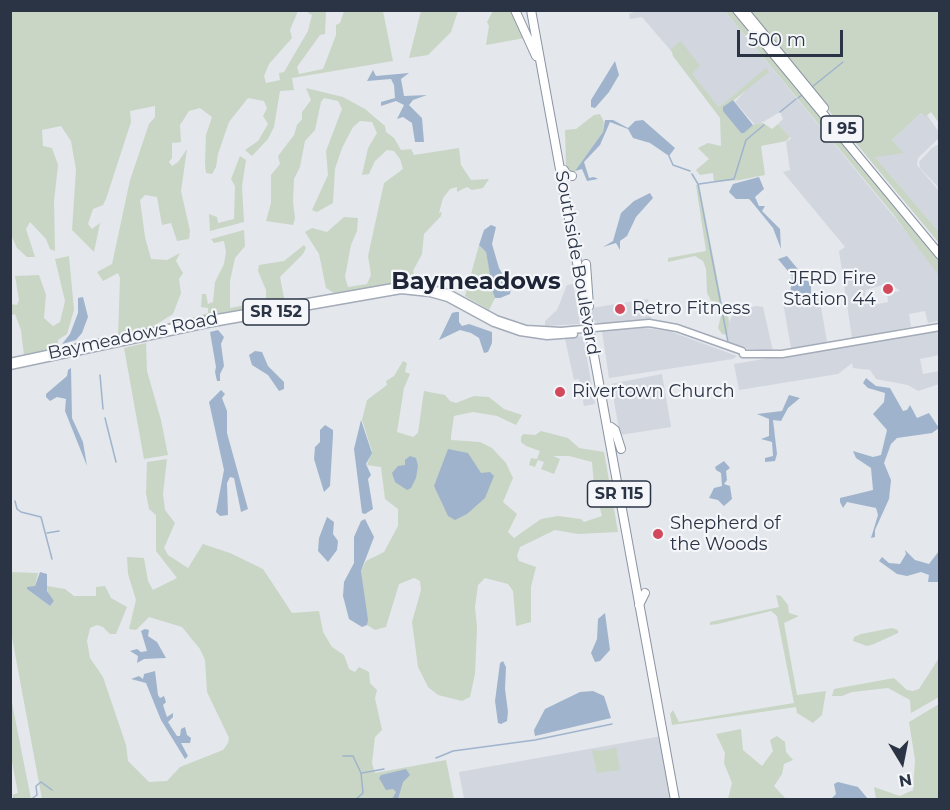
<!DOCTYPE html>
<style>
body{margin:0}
#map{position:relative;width:950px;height:810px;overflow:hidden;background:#e4e7ec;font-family:Montserrat,sans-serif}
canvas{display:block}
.frame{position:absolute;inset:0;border:12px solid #2b3445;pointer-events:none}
.north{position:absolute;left:872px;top:732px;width:60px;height:60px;-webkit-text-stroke:4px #f4f6f9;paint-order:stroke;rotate:170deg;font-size:16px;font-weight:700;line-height:24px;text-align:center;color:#2b3445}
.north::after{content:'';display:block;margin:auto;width:21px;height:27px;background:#2b3445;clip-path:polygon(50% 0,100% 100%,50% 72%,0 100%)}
.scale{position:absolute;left:737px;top:30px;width:106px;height:27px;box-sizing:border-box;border:3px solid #2b3445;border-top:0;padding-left:8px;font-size:18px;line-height:21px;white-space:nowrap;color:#2b3445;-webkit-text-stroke:4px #f4f6f9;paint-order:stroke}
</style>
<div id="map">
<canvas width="950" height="810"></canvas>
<div class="frame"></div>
<div class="north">N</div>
<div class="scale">500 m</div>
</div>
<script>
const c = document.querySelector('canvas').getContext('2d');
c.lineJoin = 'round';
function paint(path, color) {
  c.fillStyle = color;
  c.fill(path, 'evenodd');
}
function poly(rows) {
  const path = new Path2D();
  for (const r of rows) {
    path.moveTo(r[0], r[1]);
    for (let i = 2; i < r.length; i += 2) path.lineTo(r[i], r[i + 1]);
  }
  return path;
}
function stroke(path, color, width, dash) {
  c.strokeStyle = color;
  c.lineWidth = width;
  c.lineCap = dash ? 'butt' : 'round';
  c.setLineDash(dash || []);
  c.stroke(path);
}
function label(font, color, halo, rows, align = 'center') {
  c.font = font + ' Montserrat,sans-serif';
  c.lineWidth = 4.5;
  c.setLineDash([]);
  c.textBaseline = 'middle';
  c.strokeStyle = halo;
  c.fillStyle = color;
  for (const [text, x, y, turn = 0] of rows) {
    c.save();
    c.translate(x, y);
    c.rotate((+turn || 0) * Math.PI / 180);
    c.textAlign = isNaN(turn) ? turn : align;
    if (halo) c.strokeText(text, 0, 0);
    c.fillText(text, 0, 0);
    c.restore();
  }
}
const built = poly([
 [639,10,725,11,923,252,939,276,939,321,928,323,925,311,909,314,911,327,852,338,839,251,845,247,783,172,790,170,786,142,791,138,778,124,783,119,780,112,756,126,735,102,766,69,719,107,642,17,630,19,629,14],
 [889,283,900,291,887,293,888,302,873,305,871,297,865,296,866,290],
 [921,113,927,115,939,132,939,138,918,158,917,165,939,191,939,232,874,156,903,153,892,140],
 [939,144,939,188,920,168,919,162,932,148],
 [573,284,580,324,545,326,545,321,557,310,567,285],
 [819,295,827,342,791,348,783,302],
 [648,299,652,322,599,325,593,319,591,308],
 [756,306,763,307,773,351,730,347,726,329,734,312],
 [635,327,669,331,737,356,733,359,609,378,602,331],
 [939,329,939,355,920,359,923,374,939,371,939,384,918,391,908,385,876,379,870,370,853,368,852,363,838,374,739,390,734,364],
 [583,336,595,404,584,406,579,379,574,380,565,339],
 [662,374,671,427,620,435,611,384],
 [662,736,672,799,464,799,459,772]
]);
const green = poly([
 [10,11,298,11,290,30,292,38,269,64,264,76,266,83,280,80,279,73,284,72,308,31,312,15,308,13,309,11,326,11,325,34,320,35,297,67,299,74,323,69,336,35,336,25,340,23,344,11,383,11,393,61,292,78,294,90,280,91,274,127,268,139,252,156,245,150,258,141,268,124,263,116,267,108,264,101,248,98,229,122,218,154,216,167,212,174,206,173,205,164,206,135,212,117,200,108,189,111,180,125,181,142,172,143,172,158,169,162,172,166,178,162,187,149,181,191,190,231,189,239,177,241,171,223,162,225,157,197,145,195,140,200,145,237,151,259,167,260,180,253,176,261,183,273,179,279,181,293,173,314,152,327,118,336,120,278,116,268,118,273,103,281,97,272,112,264,130,180,149,124,155,117,155,106,130,111,131,122,106,199,103,205,93,209,88,224,92,229,100,223,94,252,72,230,76,170,71,141,61,126,42,130,43,146,52,148,58,165,54,201,55,251,50,249,46,239,30,222,26,229,35,257,27,257,17,248,11,235],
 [421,11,458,11,451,32,428,55,409,58],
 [493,11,512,11,525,38,486,45,489,26,487,22],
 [725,11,734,11,926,242,939,260,939,276,893,214],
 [746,11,939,11,939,123,931,112,926,116,921,113,892,140,904,153,875,157,939,232,939,243],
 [681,41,700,66,692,74,719,107,766,68,769,72,723,109,741,133,753,125,763,123,772,129,778,124,790,137,786,141,761,146,765,175,740,180,714,182,713,173,700,175,696,170,709,159,698,148,708,143,721,146,720,118,673,56,671,49],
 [306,88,343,97,365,109,385,126,386,132,394,138,401,150,411,149,414,155,459,148,461,165,471,180,489,179,483,188,472,190,467,187,457,192,457,187,450,189,443,198,439,213,442,212,441,216,424,234,422,254,413,271,415,280,334,293,326,288,319,254,305,232,312,228,327,232,344,217,358,218,357,231,351,245,345,277,348,287,367,284,371,275,368,256,384,183,403,169,400,159,394,151,387,150,375,161,369,174,362,175,368,148,377,133,372,122,360,121,353,127,342,148,335,169,333,203,317,212,312,210,328,175,326,151,342,109,338,101,324,98,321,102,315,130,305,141,300,167,294,179,293,202,295,219,293,225,266,221,271,203,271,175,280,164,278,156,294,135,297,125,302,119,302,112,311,100],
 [600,114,604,122,603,132,573,174,568,171,566,165,565,130,576,129,594,115],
 [240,156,246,160,242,186,244,222,210,231,209,214,217,217,218,223,234,219,235,186,231,179],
 [699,184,722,303,726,305,729,321,727,335,722,334,718,328,721,315,715,301,711,301,707,293,706,269,703,261,695,256,668,262,668,258,706,251,696,185],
 [244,230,245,246,235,258,230,281,230,308,266,301,266,290,258,271,259,265,284,261,304,245,306,248,303,254,280,277,285,303,168,325,208,313,208,308,201,307,202,294,206,294,208,304,213,302,215,282,224,264,226,252,224,241,214,243,211,239],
 [479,245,486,252,495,298,489,310,465,296],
 [69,256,74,310,67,334,58,340,58,348,24,356,21,330,15,314,11,315,10,304,17,305,19,300,15,276,39,275,46,295,44,318,53,326,60,322,65,301,55,259],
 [146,343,147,371,161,420,168,455,144,459,124,348],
 [403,361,407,363,405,372,410,374,404,388,397,432,413,437,418,433,424,391,445,395,450,401,456,403,474,396,489,397,504,409,522,415,516,425,497,416,473,412,454,416,451,436,451,440,480,442,492,448,506,463,513,478,503,502,517,514,508,532,514,538,541,519,558,516,581,519,584,522,602,516,594,485,592,462,569,456,553,456,560,459,554,474,541,469,544,462,538,460,535,467,529,465,531,458,537,459,540,451,526,446,521,442,521,437,523,434,535,435,541,431,568,438,579,448,604,452,618,532,578,534,555,530,520,547,517,556,519,561,536,567,531,587,531,622,516,626,513,591,508,584,485,578,478,585,475,607,477,628,475,674,470,697,462,701,438,695,428,687,418,667,412,622,421,590,420,581,414,578,399,584,386,627,375,630,367,625,361,571,366,561,384,552,398,526,398,509,385,499,381,467,367,465,372,451,362,420,367,400,387,385,386,381,394,376],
 [167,459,163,494,165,510,175,523,164,548,168,555,188,568,203,544,230,553,263,569,292,613,319,611,323,632,332,647,344,655,349,669,355,672,359,667,369,672,370,683,377,690,375,698,382,730,375,737,372,763,375,773,446,760,454,799,42,799,11,632,10,572,38,573,35,586,27,589,50,606,54,601,48,596,47,586,65,589,74,596,96,596,96,587,105,586,111,598,127,607,116,634,110,634,103,627,97,625,90,628,87,641,90,658,103,677,126,745,128,761,149,782,167,781,180,767,223,750,228,743,229,738,207,692,205,660,200,649,182,627,149,617,136,630,129,629,136,600,128,574,127,557,144,558,148,581,153,590,177,578,156,551,156,515,149,509,146,493,147,462],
 [776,595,781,596,788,605,789,613,799,616,784,623,797,695,826,691,822,715,813,723,797,713,796,707,672,725,670,714,673,710,679,722,794,703,777,616,771,611,718,624,710,625,710,622,779,607],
 [892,628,898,630,898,633,874,644,867,646,853,641,854,637,861,634],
 [939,658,939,697,911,713,910,700,888,688,852,692,842,696,832,696,834,689,894,678,907,690,913,691,919,689],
 [11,698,31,799,14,799,12,795,18,793,11,757],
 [939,704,939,799,876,799,874,787,900,796,913,790,915,760,909,722],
 [741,729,743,750,762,766,773,751,770,740,777,736,785,742,786,752,793,760,784,764,782,774,774,786,786,799,728,799,732,783,724,763,725,753,716,734],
 [616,747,620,770,597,773,592,750,603,751]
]);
const water = poly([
 [615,61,619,75,609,92,595,108,591,107,591,100],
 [373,70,376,76,409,73,401,79,404,96,427,95,413,100,409,105,422,118,424,142,415,142,412,123,403,117,397,119,404,105,396,101,381,106,381,102,395,98,394,85,391,79,367,81],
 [733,100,753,125,744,133,741,133,723,111,723,107],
 [605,120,613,120,628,128,635,121,643,120,675,148,669,156,650,143,633,138,628,129,610,122,600,145,584,162,589,178,594,177,598,179,587,181,582,169,575,171,603,132],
 [759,177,764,189,755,197,759,206,765,206,762,211,780,229,781,249,773,228,751,201,749,199,736,199,729,192,733,184],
 [650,193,653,198,636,217,627,236,620,241,620,250,616,243,603,247,613,241,621,213,634,201],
 [491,225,496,227,492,244,499,268,511,288,510,294,500,298,495,298,493,292,486,252,479,245,484,230],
 [787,256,811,285,811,297,794,300,790,297,792,276,778,259],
 [83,297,88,317,82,333,76,340,62,344,70,334,78,313,78,298],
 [456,312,459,312,459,322,462,326,469,324,492,332,492,343,488,352,484,353,479,338,471,333,460,330,439,340,452,313],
 [218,330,224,337,221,344,224,366,220,374,220,381,217,381,215,372,216,367,210,332],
 [255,351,262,352,268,366,284,382,284,389,279,391,268,375,252,365,249,355],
 [71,368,72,418,83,442,87,466,65,411,66,399,57,397,50,401,46,397,46,394,67,376,68,370],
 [866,378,876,386,890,388,903,411,907,410,910,405,917,418,929,413,939,428,932,433,897,438,891,444,884,463,891,480,889,499,875,530,875,537,871,538,878,515,876,508,847,502,843,508,840,502,840,498,873,490,871,468,856,458,853,451,873,457,881,455,887,430,873,414,884,402,885,393,868,388,863,383],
 [221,390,225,394,222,398,227,411,227,433,248,509,241,512,234,478,230,477,227,483,228,515,220,516,216,512,224,470,209,402],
 [789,395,800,398,788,408,781,421,773,420,777,454,775,461,765,462,765,458,773,456,772,442,761,439,769,436,769,419,757,414,782,411],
 [361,420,372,453,366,464,371,475,368,479,373,509,365,514,362,513,354,449],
 [325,425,333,430,333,435,330,486,324,492,314,459,315,447,320,442,320,430],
 [448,449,468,453,481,473,490,472,494,476,485,498,467,514,455,520,448,516,434,486],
 [410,456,416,458,418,466,416,478,411,488,407,490,395,482,392,473,398,466,405,465,405,460],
 [724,461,730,468,726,471,727,480,724,484,730,486,732,499,724,506,718,500,709,498,714,488,722,486,721,473,716,470,715,467],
 [327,517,334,522,333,534,338,541,337,550,328,562,318,551,319,538],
 [365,519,374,537,361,571,368,620,367,625,362,627,349,619,343,596,344,582,354,563,354,537,361,521],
 [905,550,915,560,929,564,939,551,939,582,928,582,929,575,921,572,907,576,897,574,879,561,882,557,889,563,900,564,906,554],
 [40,572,47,574,47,591,54,601,50,606,27,589,27,587,35,586],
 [605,613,610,650,600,661,595,662,591,653,597,639,598,619],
 [145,629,149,630,148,636,157,642,166,658,144,659,137,663,138,656,130,651,137,649,141,652,147,651,141,631],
 [503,661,506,667,505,689,508,712,507,721,501,724,498,723,495,701,500,663],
 [155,671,158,695,160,698,164,696,166,702,163,705,167,717,173,713,173,717,168,722,177,736,180,736,181,729,185,727,187,735,191,738,190,743,181,743,188,756,185,759,161,720,146,683,131,679,139,676,143,679,144,674],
 [593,691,604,696,611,718,535,736,534,730,545,709,580,692],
 [406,769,410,775,403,782,398,799,392,799,396,792,393,789,386,790,379,778,381,775],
 [838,782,858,787,868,799,831,799,836,794,834,784]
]);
const stream = poly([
 [812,87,843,62],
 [798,98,802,95],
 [780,112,796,99],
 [669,156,673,165,690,171],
 [692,174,698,184,728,342],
 [699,184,734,179,746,140,764,125],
 [100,375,103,409],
 [105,418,116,462],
 [15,501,17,509,21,512,41,517,52,559],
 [47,533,59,531],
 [343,756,353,756,361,773,363,793,355,800],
 [436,758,453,751,535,740,612,724],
 [362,773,384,769],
 [14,798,16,800],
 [30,800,37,795,36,786,41,782,52,790]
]);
const primary = poly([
 [743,354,782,354,940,327],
 [10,362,206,320,399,286,421,287,448,293,496,319,526,329,561,331,649,323,677,328,742,351],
 [10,366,207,324,401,290,430,293,448,298,494,323,520,332,547,336,574,334]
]);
const highway = poly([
 [515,10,536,56],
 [531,10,675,800],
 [737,10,940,255],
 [744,10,824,108],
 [564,170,567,175,572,176],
 [586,264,589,306],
 [611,427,615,430,621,449],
 [639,605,645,593]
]);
const markers = [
 [888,289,6,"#d1495b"],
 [620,309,6,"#d1495b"],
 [560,392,6,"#d1495b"],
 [658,534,6,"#d1495b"]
];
const shields = [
 [842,129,42],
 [276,312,66],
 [619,494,63]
];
const shieldNames = [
 ["I 95",842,129],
 ["SR 152",276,312],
 ["SR 115",619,494]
];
const streetNames = [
 ["Southside Boulevard",577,263,80],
 ["Baymeadows Road",133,336,-12]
];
const poiNames = [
 ["JFRD Fire",876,279,"right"],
 ["Station 44",876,300,"right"],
 ["Retro Fitness",632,309],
 ["Rivertown Church",572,392],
 ["Shepherd of",670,524],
 ["the Woods",670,545]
];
const districtNames = [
 ["Baymeadows",476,282]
];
paint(built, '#d2d6de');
paint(green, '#c9d6c5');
paint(water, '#9fb4cc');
stroke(stream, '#9fb4cc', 1.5);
stroke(primary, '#a3abb8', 9);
stroke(highway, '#8b94a3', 10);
stroke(primary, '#fff', 6);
stroke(highway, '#fff', 8);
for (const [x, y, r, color] of markers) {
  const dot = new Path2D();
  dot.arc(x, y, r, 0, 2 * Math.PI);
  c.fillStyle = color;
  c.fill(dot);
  stroke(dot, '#f4f6f9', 2);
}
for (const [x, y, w] of shields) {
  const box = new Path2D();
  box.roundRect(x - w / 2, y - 13, w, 26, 4.5);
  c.fillStyle = '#f4f6f9';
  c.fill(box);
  stroke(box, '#2b3445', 1.5);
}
label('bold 16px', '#2b3445', null, shieldNames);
label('18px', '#2b3445', '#f4f6f9', streetNames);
label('18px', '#2b3445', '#f4f6f9', poiNames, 'left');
label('bold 24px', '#1d2536', '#f4f6f9', districtNames);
</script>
